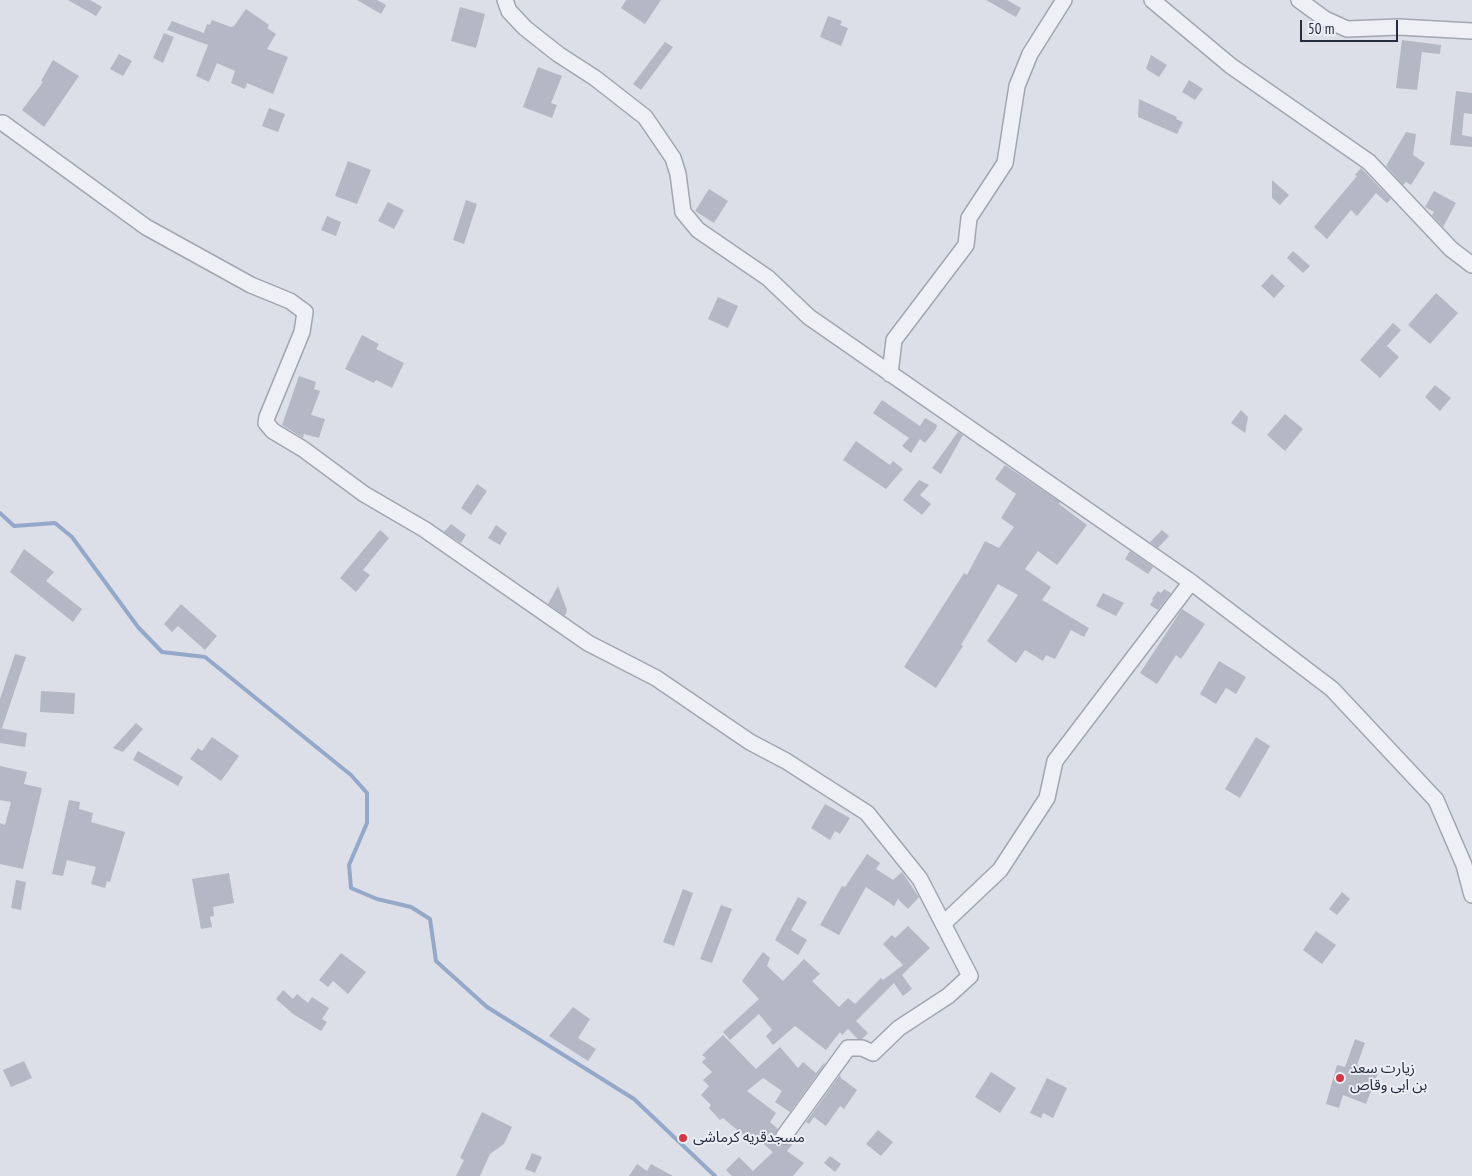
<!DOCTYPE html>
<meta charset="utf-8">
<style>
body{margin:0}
#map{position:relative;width:1472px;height:1176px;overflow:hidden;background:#dcdfe7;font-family:"PT Sans Narrow",sans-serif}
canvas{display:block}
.scale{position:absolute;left:1300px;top:20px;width:98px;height:22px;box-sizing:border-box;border:2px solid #252c3e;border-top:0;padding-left:6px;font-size:15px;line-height:18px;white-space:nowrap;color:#252c3e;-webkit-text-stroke:4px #ebeef5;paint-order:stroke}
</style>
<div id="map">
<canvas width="1472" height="1176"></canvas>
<div class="scale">50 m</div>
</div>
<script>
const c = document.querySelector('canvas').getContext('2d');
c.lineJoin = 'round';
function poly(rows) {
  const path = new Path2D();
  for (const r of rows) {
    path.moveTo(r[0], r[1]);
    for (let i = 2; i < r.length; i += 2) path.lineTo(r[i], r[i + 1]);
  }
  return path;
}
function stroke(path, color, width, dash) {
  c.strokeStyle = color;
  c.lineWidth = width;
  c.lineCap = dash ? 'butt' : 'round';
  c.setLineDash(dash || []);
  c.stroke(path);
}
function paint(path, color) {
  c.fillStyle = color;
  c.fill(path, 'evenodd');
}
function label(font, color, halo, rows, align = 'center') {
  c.font = font + ' "PT Sans Narrow","Noto Sans Arabic",sans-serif';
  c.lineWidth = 4;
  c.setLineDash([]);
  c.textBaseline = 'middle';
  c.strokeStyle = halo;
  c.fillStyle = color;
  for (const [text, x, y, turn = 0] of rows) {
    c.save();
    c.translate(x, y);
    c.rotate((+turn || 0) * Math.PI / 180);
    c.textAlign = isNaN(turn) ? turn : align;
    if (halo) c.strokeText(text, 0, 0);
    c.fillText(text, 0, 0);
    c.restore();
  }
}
const stream = poly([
 [0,513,14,526,55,523,72,537,138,627,162,652,205,657,351,775,367,793,367,823,349,865,351,888,377,899,411,907,430,919,436,961,487,1007,634,1099,715,1176]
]);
const building = poly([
 [68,0,90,0,102,7,96,16],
 [357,0,377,0,386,5,381,14],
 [626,0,661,0,645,24,621,8],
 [986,0,1007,0,1021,8,1016,17],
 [460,7,485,14,476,48,451,41],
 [246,9,269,25,267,28,276,34,267,49,288,57,273,94,247,83,245,89,231,83,235,71,217,63,209,82,196,76,208,45,167,30,172,21,204,33,207,24,210,25,212,20,231,27,234,26],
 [828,16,842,21,840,25,848,28,841,46,820,37],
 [164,33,174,37,163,63,153,58],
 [1402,40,1441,45,1440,54,1422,52,1417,90,1396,88],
 [665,42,673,47,641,90,633,84],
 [119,54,132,61,123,76,110,69],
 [1151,55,1167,65,1159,77,1146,69],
 [53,60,79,76,44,127,22,110,43,82,41,81],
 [538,67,562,76,551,103,557,105,552,118,523,107],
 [1189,80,1203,89,1195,100,1182,92],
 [1456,91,1472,93,1472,114,1464,113,1462,135,1472,137,1472,147,1450,145],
 [1139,99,1177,117,1176,119,1183,122,1177,134,1138,117],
 [269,108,285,114,278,132,262,126],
 [1406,132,1416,134,1413,155,1425,163,1411,185,1406,182,1403,185,1386,166],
 [348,161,371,170,357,204,335,196],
 [1361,168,1391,199,1387,203,1376,193,1357,216,1351,210,1327,239,1314,227,1357,176,1355,175],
 [1272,180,1289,195,1280,205,1272,198],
 [709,189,728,201,714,223,695,211],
 [1434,191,1456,203,1443,227,1432,215,1434,212,1425,207],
 [466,200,477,204,464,244,453,240],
 [388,202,404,210,394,229,378,221],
 [327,216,341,222,336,236,321,230],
 [1293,251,1310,266,1303,273,1287,258],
 [1272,274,1285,286,1274,298,1261,286],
 [1436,293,1458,313,1430,344,1408,325],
 [718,297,738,306,728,328,708,319],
 [1393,323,1401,330,1387,346,1399,357,1380,378,1360,360],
 [362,335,379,344,376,349,404,363,392,388,376,380,374,383,345,369],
 [299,376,316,382,314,389,320,391,311,415,325,419,319,438,304,434,303,438,282,425],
 [1435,385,1451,398,1440,411,1425,397],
 [882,400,920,426,925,418,937,425,936,429,925,443,920,439,911,453,902,446,909,438,873,413],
 [1241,410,1248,417,1245,433,1231,423],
 [1285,414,1303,429,1285,451,1267,435],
 [958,432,963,435,941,474,932,468],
 [856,441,890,465,893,461,903,469,886,489,843,460],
 [1005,465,1060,502,1059,504,1087,525,1057,565,1038,551,1025,569,1051,587,1042,600,1089,628,1084,637,1071,630,1055,659,1046,655,1043,661,1025,650,1016,663,987,641,1018,595,998,584,961,645,963,646,936,688,904,667,964,573,967,575,985,541,999,548,1014,527,1001,518,1016,494,995,479],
 [919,480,929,485,920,495,931,504,922,515,903,500],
 [477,484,487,491,471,515,461,508],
 [451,524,466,535,461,543,444,532],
 [496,525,507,533,500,545,488,538],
 [380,530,389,538,363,570,370,575,356,592,340,578],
 [1162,530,1169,536,1158,548,1150,542],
 [24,549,54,572,46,581,82,609,73,622,10,572],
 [1130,551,1153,567,1148,574,1125,559],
 [558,586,567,610,565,616,548,604],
 [1164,589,1171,593,1158,610,1150,605,1153,600,1152,599,1158,591,1161,593],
 [1103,593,1124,603,1116,616,1096,606],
 [181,604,217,636,205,650,178,626,172,632,164,624],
 [1182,609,1205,624,1181,659,1176,655,1157,684,1140,673],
 [15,654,26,657,2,728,0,728,0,699],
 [1219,661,1246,677,1236,694,1226,688,1216,704,1200,694],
 [41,691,75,693,74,714,40,712],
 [136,723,143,729,123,752,113,748],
 [0,728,27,733,25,747,0,743],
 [212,737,239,756,221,781,190,759,198,748,202,751],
 [1256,737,1270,746,1240,798,1225,789],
 [138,751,183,777,178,786,133,760],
 [0,766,27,772,24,784,42,788,23,869,0,864,0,823,5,825,11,802,0,800],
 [69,800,80,802,79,809,93,813,91,822,125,832,110,882,107,881,105,888,91,884,96,867,67,860,63,876,52,874],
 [825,804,850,818,840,834,835,831,830,840,811,828],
 [867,854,880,863,876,869,893,880,902,872,919,897,908,909,898,899,894,906,866,887,839,935,820,925,842,886,845,887],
 [229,873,234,903,213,907,214,916,210,917,212,927,201,929,192,879],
 [16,880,26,882,21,910,11,908],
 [683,889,693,893,674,946,663,942],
 [1342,892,1350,899,1337,915,1329,909],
 [798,897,807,902,791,930,807,940,798,955,775,940],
 [721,905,732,909,712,963,700,959],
 [908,926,930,948,907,970,905,967,907,970,902,975,912,989,903,996,894,983,856,1021,868,1033,862,1039,858,1039,848,1029,842,1035,840,1032,826,1050,795,1026,773,1045,766,1036,772,1030,759,1014,730,1040,723,1032,759,999,742,981,763,952,770,958,767,966,783,981,804,959,820,974,812,981,839,1007,848,998,855,1004,881,978,883,980,903,965,883,944,892,935,895,938],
 [1316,931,1336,945,1322,964,1303,950],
 [341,953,366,972,348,994,333,981,328,987,319,980],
 [283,990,293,999,297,994,308,1003,312,997,329,1008,322,1019,327,1022,321,1031,293,1014,276,999],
 [573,1007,590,1019,578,1038,596,1049,588,1061,549,1036],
 [723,1035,756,1069,780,1047,798,1068,803,1062,816,1073,824,1063,825,1064,790,1112,775,1102,782,1091,763,1078,747,1091,776,1113,770,1122,778,1129,775,1136,778,1143,784,1145,792,1141,794,1142,787,1151,804,1163,793,1176,732,1176,726,1170,739,1157,753,1171,773,1152,752,1134,748,1139,723,1118,720,1120,709,1108,711,1105,701,1095,709,1086,703,1080,712,1072,702,1062,706,1058,702,1055],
 [1355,1039,1365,1043,1357,1065,1378,1073,1366,1104,1343,1095,1339,1108,1326,1104,1337,1065,1345,1067],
 [24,1061,32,1078,11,1087,3,1070],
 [991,1072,1016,1088,1000,1113,975,1097],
 [840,1075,841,1078,857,1090,844,1109,840,1106,826,1126,814,1117,809,1124,806,1122],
 [1047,1078,1067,1088,1053,1118,1043,1113,1041,1118,1030,1113],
 [482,1112,512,1127,504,1144,490,1154,480,1176,456,1176,464,1160,460,1158],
 [878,1130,893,1142,881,1156,866,1144],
 [532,1153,542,1157,535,1173,525,1169],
 [830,1156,841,1164,835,1172,824,1163],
 [637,1164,647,1171,651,1164,673,1176,629,1176]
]);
const minor = poly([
 [505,0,509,11,525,28,558,54,595,78,645,117,673,158,678,174,683,212,698,230,768,278,809,317,1191,582,1332,689,1436,800,1464,865,1472,895],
 [1152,0,1231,66,1369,162,1451,249,1472,265],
 [1299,0,1325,19,1347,29,1399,27,1472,31],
 [3,123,146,227,251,285,290,301,305,312,302,332,267,417,266,423,273,431,303,449,364,494,424,529,588,643,656,678,750,742,786,761,867,813,920,879,970,976,948,996,899,1028,873,1053,862,1048,848,1048,784,1136],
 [890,374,894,340,966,245,969,218,1005,163,1017,86,1030,54,1064,0],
 [943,924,1000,870,1047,798,1055,761,1191,582]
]);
const markers = [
 [1340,1078,5,"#d53741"],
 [683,1138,5,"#d53741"]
];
const poiNames = [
 ["زیارت سعد",1350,1069],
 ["بن ابی وقاص",1350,1086],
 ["مسجدقریه کرماشی",693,1138]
];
stroke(stream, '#94a9ca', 4);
paint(building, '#b3b8c4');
stroke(minor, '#a1a6b1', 18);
stroke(minor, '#eff0f5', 15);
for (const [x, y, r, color] of markers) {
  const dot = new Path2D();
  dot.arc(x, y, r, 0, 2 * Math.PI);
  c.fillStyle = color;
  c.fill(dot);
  stroke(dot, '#ebeef5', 2);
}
label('15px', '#252c3e', '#ebeef5', poiNames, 'left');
</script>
